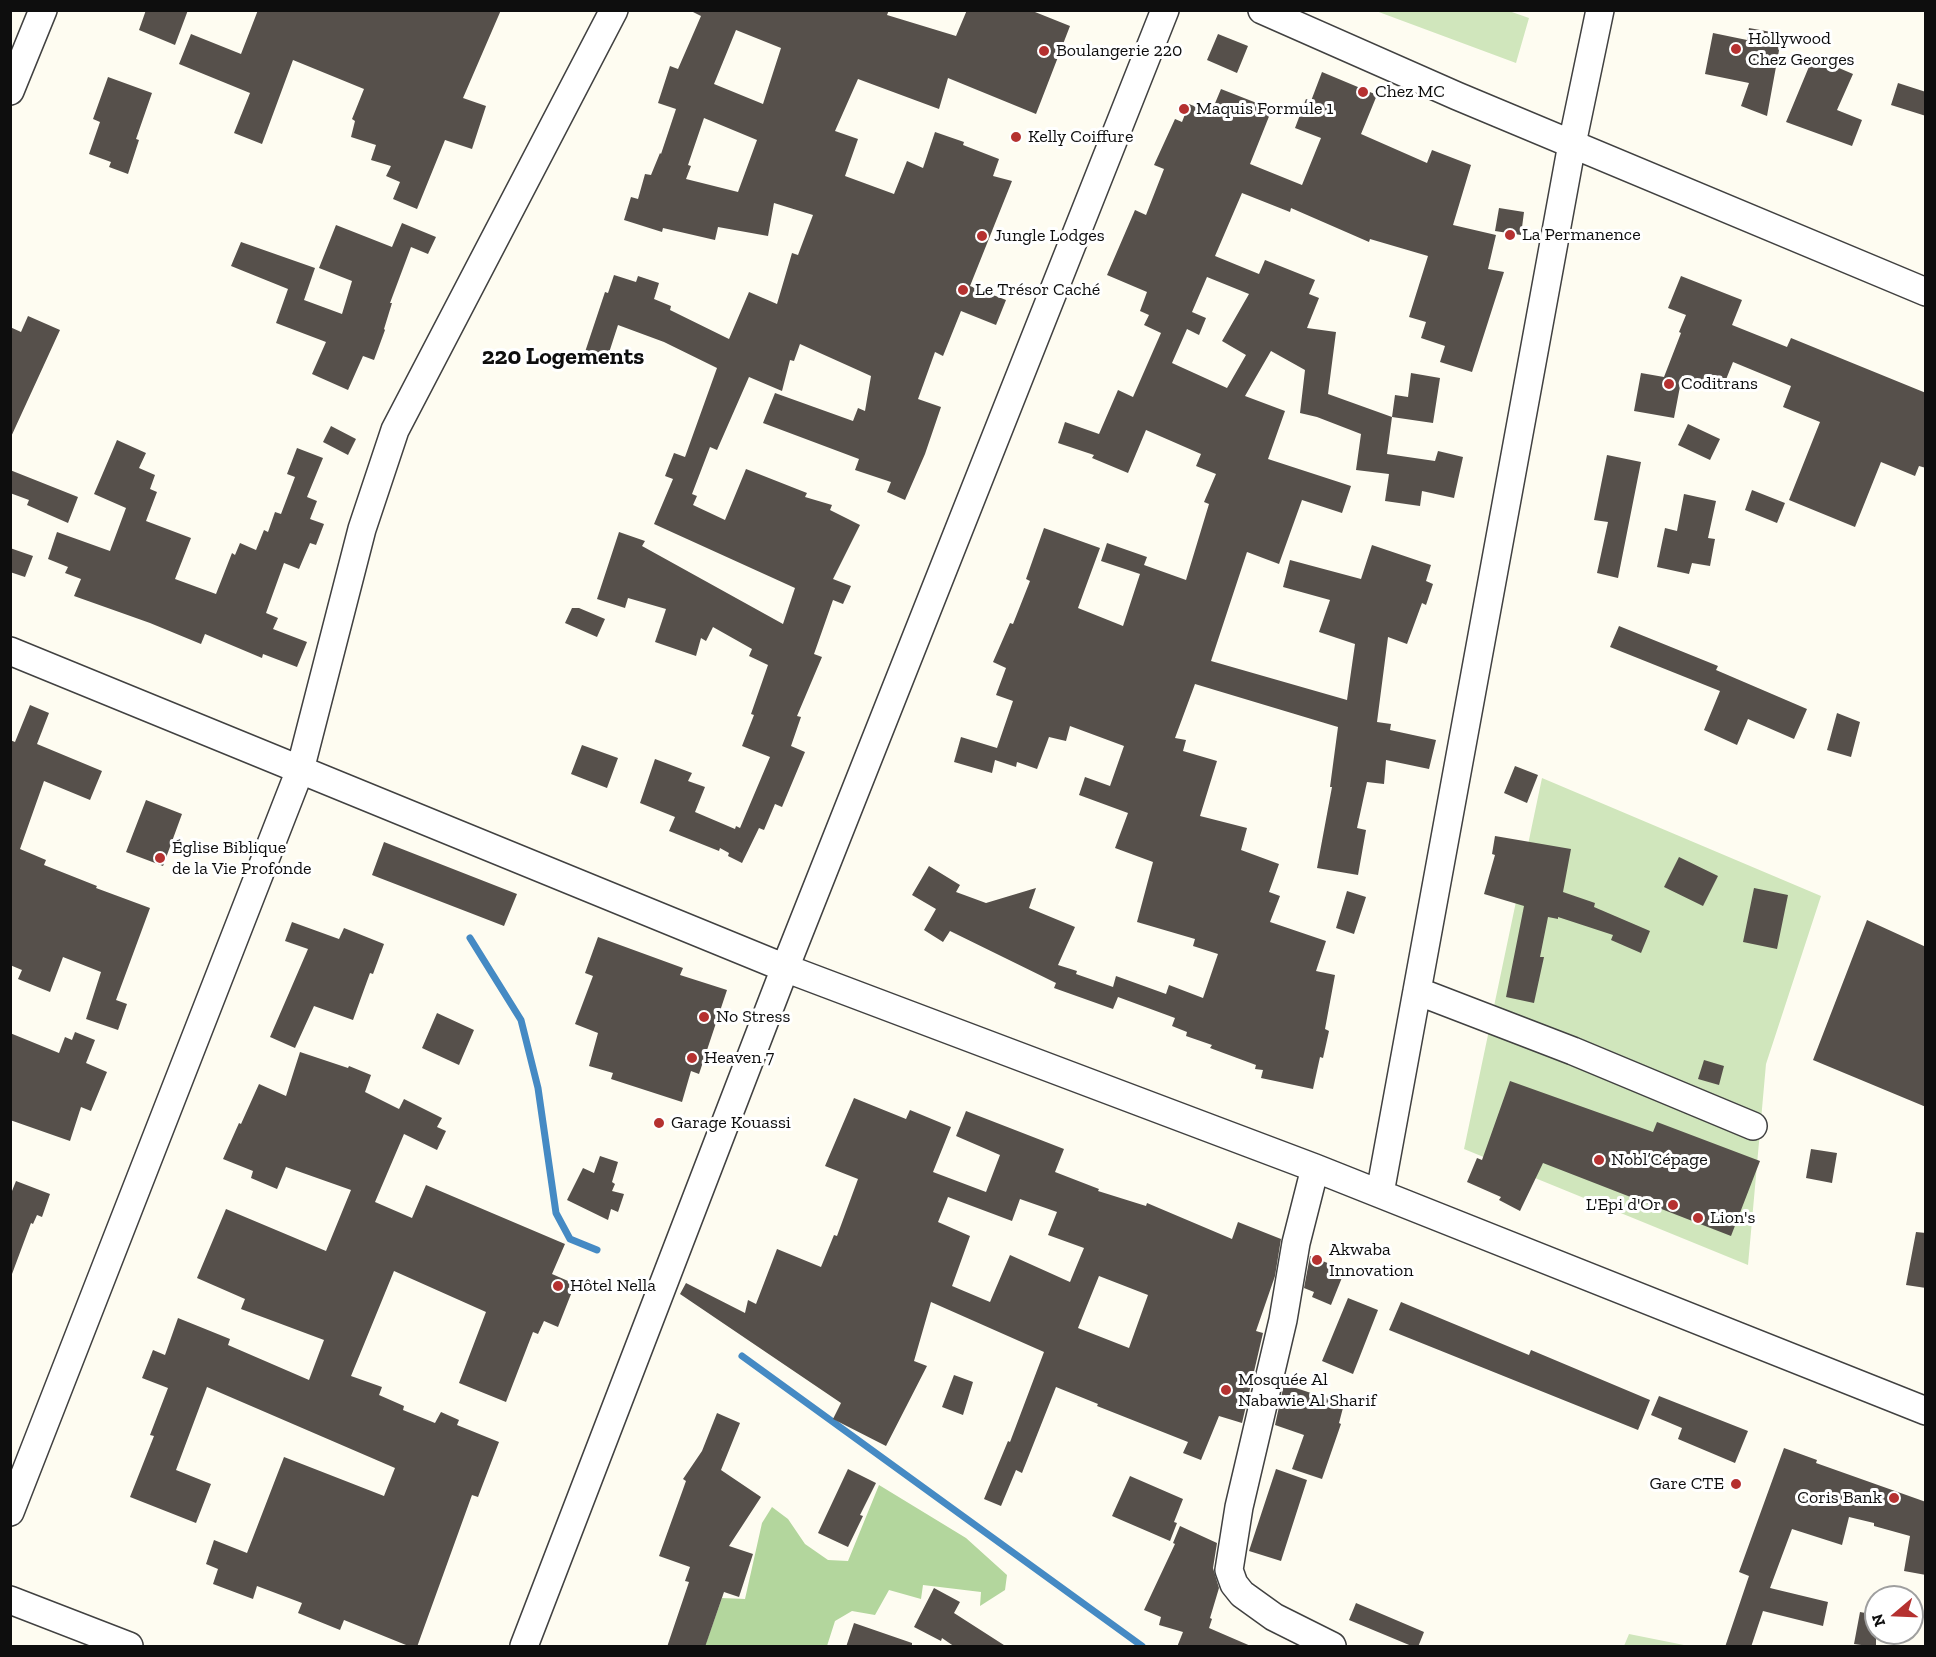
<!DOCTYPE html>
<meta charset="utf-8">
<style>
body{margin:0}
#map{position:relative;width:1936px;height:1657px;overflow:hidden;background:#fefcf1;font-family:"Zilla Slab",serif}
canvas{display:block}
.frame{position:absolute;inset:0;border:12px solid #0e0e0e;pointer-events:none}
.north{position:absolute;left:1864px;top:1585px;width:60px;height:60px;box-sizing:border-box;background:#fff;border:2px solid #9f9f9f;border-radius:50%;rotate:251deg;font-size:16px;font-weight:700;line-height:24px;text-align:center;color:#0e0e0e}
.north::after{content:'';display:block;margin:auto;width:21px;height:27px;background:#b53130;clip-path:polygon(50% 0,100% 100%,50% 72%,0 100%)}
</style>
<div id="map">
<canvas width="1936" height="1657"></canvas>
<div class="frame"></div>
<div class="north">N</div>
</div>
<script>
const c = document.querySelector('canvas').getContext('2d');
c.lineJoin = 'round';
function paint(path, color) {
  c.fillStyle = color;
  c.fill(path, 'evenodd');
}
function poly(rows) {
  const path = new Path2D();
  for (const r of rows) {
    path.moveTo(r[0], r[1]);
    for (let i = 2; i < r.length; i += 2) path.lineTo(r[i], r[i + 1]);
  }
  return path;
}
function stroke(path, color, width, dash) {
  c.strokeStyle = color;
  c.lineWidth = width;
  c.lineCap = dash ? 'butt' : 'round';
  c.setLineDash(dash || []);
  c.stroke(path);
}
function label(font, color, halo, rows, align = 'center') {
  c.font = font + ' "Zilla Slab",serif';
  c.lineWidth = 6;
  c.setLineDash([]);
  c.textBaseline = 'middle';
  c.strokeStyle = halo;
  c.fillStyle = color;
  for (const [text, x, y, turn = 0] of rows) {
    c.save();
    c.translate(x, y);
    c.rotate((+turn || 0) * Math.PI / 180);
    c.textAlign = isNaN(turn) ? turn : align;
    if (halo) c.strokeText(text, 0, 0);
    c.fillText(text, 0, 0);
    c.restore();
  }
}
const green = poly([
 [1376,11,1509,11,1529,18,1516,63],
 [1542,778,1821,896,1766,1064,1748,1265,1464,1149],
 [1629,1634,1689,1646,1624,1646]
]);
const forest = poly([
 [879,1485,966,1538,1007,1575,1005,1590,980,1606,981,1592,923,1585,921,1599,889,1590,875,1615,852,1611,835,1621,827,1646,705,1646,722,1598,745,1599,762,1523,772,1507,788,1519,805,1544,828,1560,848,1561]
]);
const stream = poly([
 [470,938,521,1020,538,1088,556,1213,570,1239,597,1250],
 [742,1356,1142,1646]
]);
const building = poly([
 [146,10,188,10,175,45,139,30],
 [258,10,501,10,463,98,486,106,472,149,445,140,417,209,393,199,400,182,386,176,391,166,371,160,376,145,351,137,355,121,352,119,364,89,293,60,262,144,234,133,250,93,179,64,191,34,241,54],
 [689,10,889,10,887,15,956,36,967,10,1030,10,1070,26,1036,114,948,78,939,109,858,79,835,131,858,139,845,176,894,194,907,161,923,168,935,132,964,142,963,145,999,159,993,176,1012,181,970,286,1006,300,996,325,961,311,943,356,935,352,918,399,941,407,925,454,905,500,887,492,891,482,855,470,859,459,763,423,775,393,853,421,858,408,865,411,871,376,800,344,794,361,790,360,782,391,749,377,717,450,710,447,692,494,697,496,693,505,725,520,746,469,807,493,805,497,832,505,830,510,860,525,833,579,851,586,843,604,833,600,814,654,822,657,797,716,801,717,791,746,805,752,782,807,775,804,764,830,759,828,742,863,728,856,729,853,720,848,719,851,669,831,675,817,640,803,655,759,692,773,688,781,705,787,695,812,735,829,736,826,740,828,770,757,742,746,754,715,751,714,768,665,749,656,752,649,713,627,706,641,701,638,696,656,655,642,666,609,628,598,625,608,597,599,619,532,645,541,642,546,783,624,795,588,654,524,673,479,665,476,674,453,685,457,717,368,664,342,618,325,606,362,584,355,605,292,608,293,614,275,636,282,638,276,659,283,654,299,671,306,670,310,729,339,749,292,777,304,792,253,798,255,813,215,774,203,768,236,718,227,715,240,663,228,662,232,624,220,631,197,638,199,645,174,651,175,660,153,661,154,676,109,658,103,670,66,678,69,701,16],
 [736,30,781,48,763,104,714,84],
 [704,118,757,140,738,192,686,179,691,166,688,165],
 [1749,28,1782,34,1767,116,1741,106,1749,83,1705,74,1713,33,1747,40],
 [1218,34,1248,46,1237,73,1207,60],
 [1813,57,1853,74,1837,110,1862,120,1852,146,1786,122],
 [1322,72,1377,95,1361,134,1427,163,1432,150,1471,165,1453,225,1496,235,1488,269,1504,272,1472,372,1440,362,1445,346,1421,338,1426,322,1409,317,1428,256,1370,239,1369,242,1291,208,1290,212,1242,193,1215,256,1259,274,1265,260,1315,280,1309,294,1319,298,1307,328,1336,332,1328,394,1392,417,1387,454,1435,461,1438,451,1463,457,1454,498,1422,491,1420,506,1385,501,1389,474,1356,470,1361,434,1317,417,1300,413,1305,370,1271,351,1245,396,1285,411,1268,459,1351,486,1342,513,1302,500,1279,564,1247,552,1211,661,1347,700,1355,644,1319,632,1330,600,1283,587,1290,560,1361,579,1372,545,1431,565,1426,581,1433,584,1426,605,1422,603,1407,644,1388,637,1377,722,1391,724,1390,730,1436,740,1429,769,1386,760,1384,784,1367,782,1357,828,1366,830,1358,875,1317,868,1332,787,1330,787,1338,727,1195,684,1175,738,1186,740,1183,751,1217,761,1200,816,1247,828,1241,850,1279,864,1269,892,1280,896,1270,922,1326,941,1316,971,1335,975,1325,1029,1329,1031,1323,1058,1320,1057,1313,1089,1261,1078,1263,1070,1255,1069,1256,1065,1210,1048,1212,1045,1186,1036,1187,1032,1172,1026,1175,1018,1118,997,1113,1009,1054,988,1056,983,950,931,943,942,924,930,936,909,912,895,929,866,960,885,956,892,986,903,1036,888,1029,908,1075,927,1058,965,1077,971,1076,974,1113,987,1116,976,1166,994,1169,985,1203,998,1218,954,1193,946,1195,939,1137,922,1153,862,1115,848,1128,813,1079,795,1085,777,1110,786,1124,746,1070,726,1066,741,1049,737,1037,769,1017,762,1016,767,995,760,992,773,954,762,961,737,997,748,1013,701,996,695,1006,668,993,662,1010,623,1013,624,1030,581,1026,579,1044,528,1100,548,1078,608,1123,626,1140,574,1101,561,1107,543,1147,557,1144,565,1186,580,1209,504,1204,502,1216,474,1196,466,1201,454,1146,430,1128,473,1092,458,1094,455,1058,443,1065,422,1099,434,1118,390,1133,397,1161,333,1144,325,1149,315,1140,311,1147,292,1107,275,1135,210,1146,215,1164,169,1154,165,1175,119,1182,122,1189,104,1211,113,1221,89,1272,109,1250,164,1302,185,1321,138,1295,128,1306,99,1311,101],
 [1207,277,1249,294,1222,341,1246,355,1227,388,1172,363,1187,329,1199,335,1206,318,1192,312],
 [108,77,152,93,136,139,139,140,128,174,109,167,111,162,89,154,100,122,93,119],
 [1898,83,1926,92,1926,116,1891,105],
 [1499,208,1524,212,1521,235,1495,231],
 [402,223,436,237,428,254,411,247,390,303,392,303,384,329,385,330,374,360,363,356,348,390,312,374,326,342,276,323,288,289,231,266,241,242,315,268,304,300,342,314,352,281,319,268,336,225,392,247],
 [1681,276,1742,300,1732,325,1787,347,1791,338,1926,393,1926,468,1919,466,1915,476,1881,462,1855,527,1789,500,1820,422,1783,407,1791,386,1733,362,1721,392,1682,376,1674,418,1634,411,1641,373,1664,377,1681,333,1679,332,1686,315,1668,308],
 [28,316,60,330,10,439,10,327,21,332],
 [1411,373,1440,378,1433,423,1392,417,1395,395,1408,397],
 [1688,424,1720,439,1710,460,1678,445],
 [331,426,356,439,348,455,323,442],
 [117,440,146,453,139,468,155,475,150,489,157,492,146,521,191,538,175,579,216,594,232,553,235,555,240,543,256,550,264,530,268,532,275,512,281,514,295,477,287,474,297,448,323,458,307,497,317,501,310,519,324,524,316,545,310,543,299,569,284,563,266,613,278,618,273,629,307,642,297,667,263,654,262,658,205,634,201,644,150,623,74,596,81,579,65,573,68,567,48,559,57,532,110,551,126,508,94,494],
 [1607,455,1641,462,1618,578,1597,573,1608,522,1594,520],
 [10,470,78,497,68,523,27,505,29,500,10,493],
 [1752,490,1785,503,1777,523,1745,510],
 [1684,494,1716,501,1708,538,1715,539,1710,566,1692,563,1689,574,1657,567,1665,528,1677,531],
 [10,548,33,556,25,577,10,572],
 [572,608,579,608,605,619,597,637,565,623],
 [1619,626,1718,666,1716,670,1807,709,1794,739,1748,719,1737,745,1704,730,1720,691,1610,647],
 [30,705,49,713,37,744,102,771,90,800,44,781,20,849,46,860,44,865,97,886,96,888,150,908,116,1000,127,1004,118,1030,86,1019,101,972,63,957,50,992,18,979,22,970,10,965,10,740,15,742],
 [1837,713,1860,722,1851,757,1827,750],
 [582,745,618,758,607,788,571,774],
 [1515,766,1538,775,1527,803,1504,793],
 [146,800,182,814,163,866,126,852],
 [1495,836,1571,849,1563,892,1595,903,1594,907,1650,931,1641,953,1611,940,1613,935,1558,917,1558,919,1548,917,1540,957,1544,957,1534,1003,1506,997,1524,906,1484,894,1495,855,1492,854],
 [384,842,517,894,504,926,372,875],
 [1679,857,1718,876,1703,906,1664,887],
 [1754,888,1788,895,1777,949,1743,942],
 [1347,891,1366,897,1354,934,1336,928],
 [1867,920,1926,947,1926,1107,1813,1060],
 [292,922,339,939,344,928,384,944,373,974,370,973,353,1020,314,1006,295,1048,270,1037,308,949,285,941],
 [598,937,683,968,680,975,727,990,699,1074,691,1071,682,1102,611,1079,613,1073,589,1066,598,1033,575,1024,593,976,585,973],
 [437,1013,474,1030,459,1065,422,1048],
 [75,1032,95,1040,86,1063,107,1072,91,1111,81,1107,70,1141,10,1120,10,1033,59,1053,65,1037,72,1040],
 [300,1052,348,1068,349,1066,371,1075,365,1092,399,1109,404,1099,442,1118,437,1127,446,1131,437,1150,404,1134,375,1202,412,1218,426,1185,565,1244,552,1274,575,1284,558,1327,544,1321,538,1334,533,1332,506,1402,459,1383,486,1312,394,1271,351,1376,382,1387,379,1395,404,1406,403,1410,435,1423,441,1412,459,1420,457,1425,499,1442,478,1497,472,1495,417,1647,411,1647,344,1620,340,1630,298,1613,302,1603,257,1586,253,1599,213,1584,218,1569,206,1564,214,1540,247,1553,284,1457,384,1496,395,1468,207,1387,176,1470,211,1484,196,1523,130,1497,154,1436,150,1435,168,1388,142,1378,153,1350,165,1355,178,1318,230,1339,228,1345,309,1380,324,1340,241,1309,245,1299,197,1278,226,1209,326,1251,351,1190,286,1167,277,1189,251,1178,253,1171,223,1159,239,1123,241,1124,259,1084,286,1096],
 [1704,1060,1724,1066,1719,1085,1698,1079],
 [1510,1081,1653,1132,1657,1122,1760,1161,1731,1236,1543,1163,1520,1211,1499,1200,1501,1197,1467,1182,1477,1158,1482,1160],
 [854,1098,906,1119,910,1110,951,1127,933,1172,986,1192,1000,1155,956,1136,966,1111,1064,1149,1055,1172,1099,1189,1098,1191,1146,1206,1147,1203,1232,1239,1238,1222,1281,1239,1275,1276,1256,1331,1263,1333,1242,1423,1219,1416,1201,1460,1183,1453,1188,1442,1097,1406,1098,1404,1056,1387,1022,1473,1016,1470,1001,1506,984,1499,1008,1441,1010,1442,1044,1352,931,1302,914,1361,927,1366,886,1446,833,1419,841,1403,680,1294,686,1283,745,1313,748,1300,756,1304,777,1249,821,1267,834,1235,837,1236,858,1179,825,1166],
 [948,1197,1012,1221,1020,1199,1057,1212,1048,1235,1084,1248,1070,1282,1010,1255,990,1302,952,1286,970,1236,938,1222],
 [1099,1276,1148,1295,1129,1348,1078,1328],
 [1811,1149,1837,1153,1832,1183,1806,1178],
 [600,1156,618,1162,612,1182,615,1184,612,1191,624,1194,618,1212,611,1209,608,1220,567,1200,583,1168,594,1173],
 [16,1181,50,1194,42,1217,37,1215,33,1224,31,1223,12,1274,10,1274,10,1196],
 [1916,1232,1926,1233,1926,1288,1906,1285],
 [1310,1256,1345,1270,1331,1305,1312,1297,1314,1292,1304,1288],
 [1348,1298,1378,1310,1353,1374,1322,1361],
 [1401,1302,1529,1355,1531,1350,1650,1400,1638,1430,1389,1330],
 [954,1375,973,1382,963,1415,942,1407],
 [1284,1384,1344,1404,1339,1423,1341,1424,1322,1479,1292,1469,1304,1435,1275,1425],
 [1659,1396,1748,1431,1735,1463,1678,1439,1682,1428,1651,1415],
 [717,1413,740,1423,721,1470,761,1497,729,1546,753,1554,739,1597,724,1592,705,1647,667,1647,689,1582,685,1581,690,1567,659,1556,686,1481,683,1479,702,1451],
 [1784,1448,1817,1460,1816,1463,1926,1502,1926,1575,1904,1571,1910,1536,1874,1526,1874,1523,1849,1517,1842,1545,1792,1529,1770,1588,1828,1602,1823,1626,1763,1611,1751,1647,1725,1647,1749,1576,1739,1572],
 [848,1469,876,1483,860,1515,863,1516,848,1547,818,1533],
 [1276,1469,1307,1480,1281,1561,1249,1551],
 [1130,1476,1183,1499,1174,1522,1177,1523,1170,1541,1112,1516],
 [1180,1526,1217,1543,1213,1568,1219,1588,1210,1618,1212,1619,1209,1628,1253,1647,1177,1647,1183,1632,1159,1625,1161,1617,1144,1610,1175,1544,1173,1543],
 [934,1588,960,1602,954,1613,1007,1647,955,1647,942,1638,941,1641,914,1627],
 [1356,1603,1424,1632,1418,1647,1414,1647,1349,1620],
 [1860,1612,1876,1615,1876,1647,1854,1644],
 [854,1623,912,1643,912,1647,846,1647]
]);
const minor = poly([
 [1262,10,1457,96,1926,292],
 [10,91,43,10],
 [10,651,785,968,1315,1168,1926,1411],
 [1417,991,1573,1051,1753,1126],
 [1315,1168,1296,1243,1283,1320,1239,1507,1229,1570,1234,1584,1242,1594,1274,1617,1332,1646],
 [1380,1193,1572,144,1600,10],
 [10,1512,300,770,362,529,395,430,614,10],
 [10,1600,129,1646],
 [524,1646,785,968,1165,10]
]);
const markers = [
 [1736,49,6,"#b53130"],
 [1044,51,6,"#b53130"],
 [1363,92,6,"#b53130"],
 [1184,109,6,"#b53130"],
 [1016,137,6,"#b53130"],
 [1510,235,6,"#b53130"],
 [982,236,6,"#b53130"],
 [963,290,6,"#b53130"],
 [1669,384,6,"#b53130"],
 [160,858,6,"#b53130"],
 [704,1017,6,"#b53130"],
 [692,1058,6,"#b53130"],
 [659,1123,6,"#b53130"],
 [1599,1160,6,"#b53130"],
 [1673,1205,6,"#b53130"],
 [1698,1218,6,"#b53130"],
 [1317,1260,6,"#b53130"],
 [558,1286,6,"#b53130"],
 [1226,1390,6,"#b53130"],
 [1736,1484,6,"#b53130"],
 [1894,1498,6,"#b53130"]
];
const poiNames = [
 ["Hollywood",1748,39],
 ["Chez Georges",1748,60],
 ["Boulangerie 220",1056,51],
 ["Chez MC",1375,92],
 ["Maquis Formule 1",1196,109],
 ["Kelly Coiffure",1028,137],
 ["La Permanence",1522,235],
 ["Jungle Lodges",994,236],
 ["Le Trésor Caché",975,290],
 ["Coditrans",1681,384],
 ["Église Biblique",172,848],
 ["de la Vie Profonde",172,869],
 ["No Stress",716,1017],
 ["Heaven 7",704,1058],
 ["Garage Kouassi",671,1123],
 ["Nobl’Cépage",1611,1160],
 ["L'Epi d'Or",1661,1205,"right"],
 ["Lion's",1710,1218],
 ["Akwaba",1329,1250],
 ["Innovation",1329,1271],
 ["Hôtel Nella",570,1286],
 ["Mosquée Al",1238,1380],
 ["Nabawie Al Sharif",1238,1401],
 ["Gare CTE",1724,1484,"right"],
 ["Coris Bank",1882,1498,"right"]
];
const districtNames = [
 ["220 Logements",563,357]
];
paint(green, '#d0e6bc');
paint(forest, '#b3d69d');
stroke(stream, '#458ac4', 7);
paint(building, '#56504b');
stroke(minor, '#414141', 30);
stroke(minor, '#fff', 27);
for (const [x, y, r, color] of markers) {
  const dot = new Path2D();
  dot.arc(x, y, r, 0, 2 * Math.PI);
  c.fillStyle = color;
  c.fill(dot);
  stroke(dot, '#fff', 2);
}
label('18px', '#0e0e0e', '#fff', poiNames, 'left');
label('bold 24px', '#0e0e0e', '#fff', districtNames);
</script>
